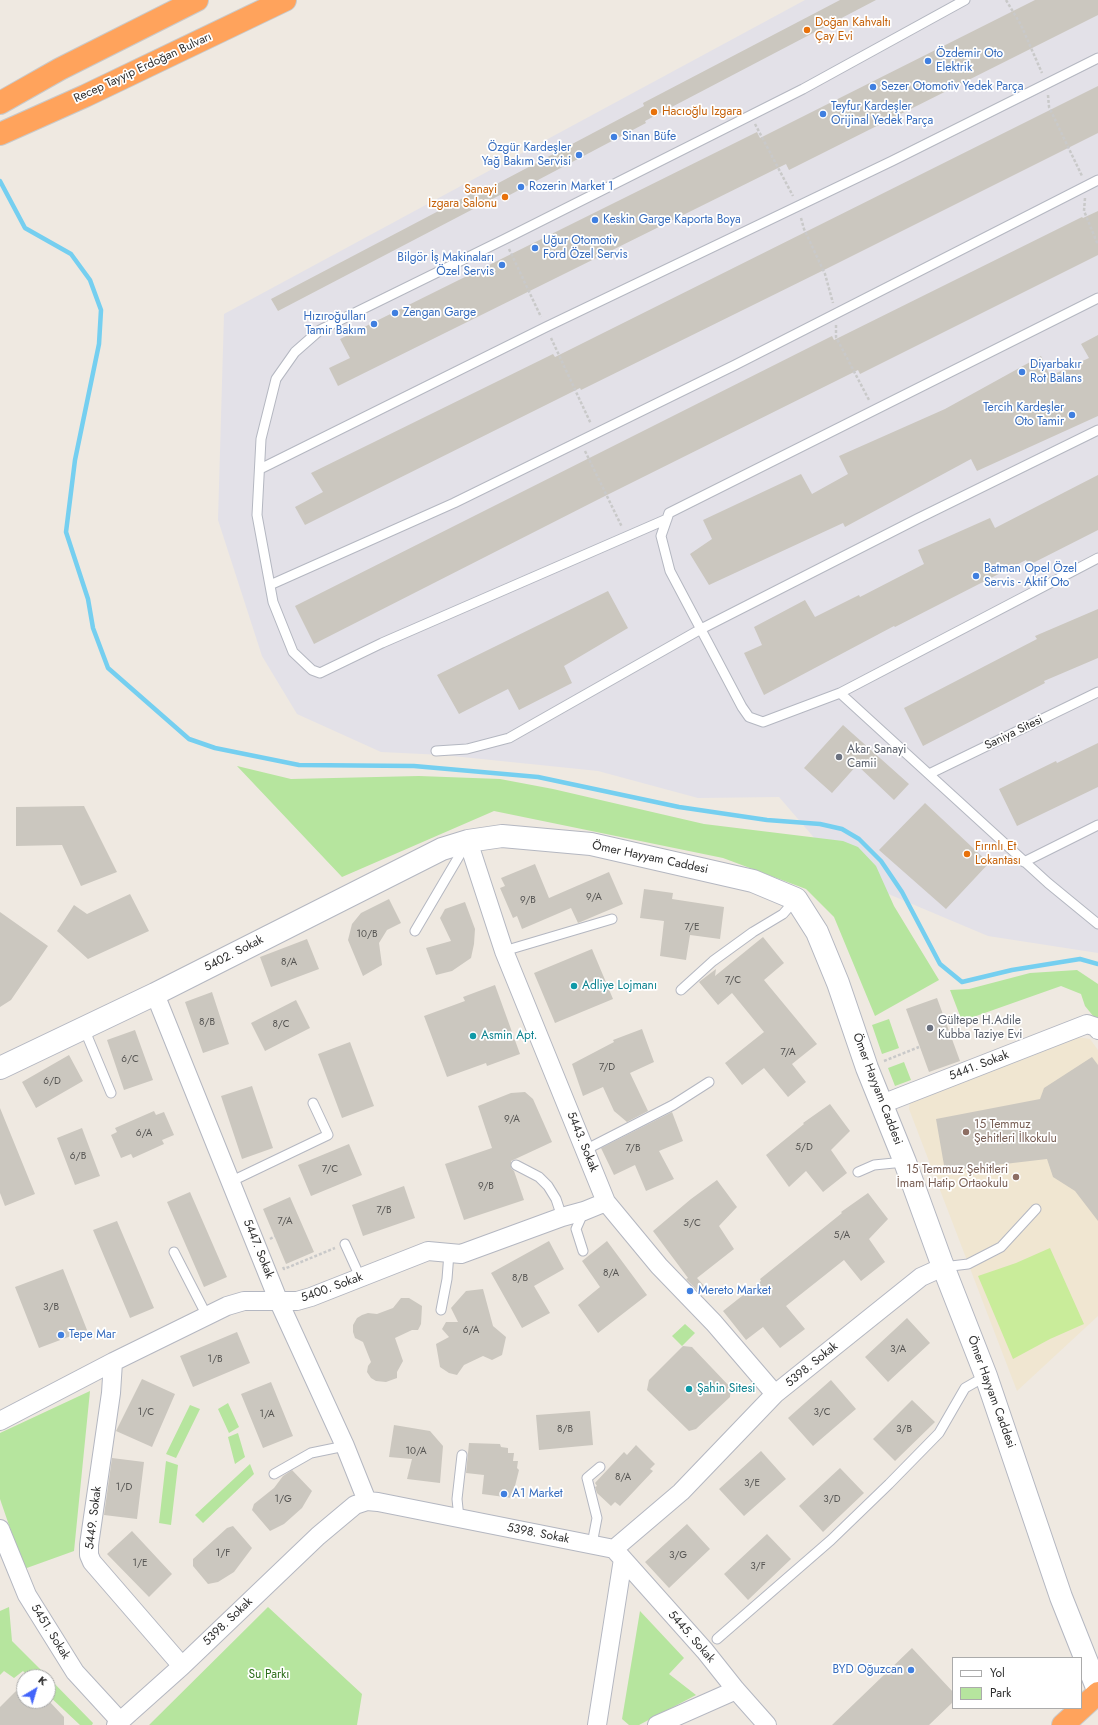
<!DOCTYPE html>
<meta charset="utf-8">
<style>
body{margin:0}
#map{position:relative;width:1098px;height:1725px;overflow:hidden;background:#efe9e1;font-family:Jost,sans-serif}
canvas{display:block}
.legend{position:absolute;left:952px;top:1657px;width:130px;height:52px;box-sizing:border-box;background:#fff;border:1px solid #ababab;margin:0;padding:5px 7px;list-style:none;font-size:12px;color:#2e2e2e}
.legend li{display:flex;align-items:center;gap:8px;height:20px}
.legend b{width:20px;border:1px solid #ababab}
.north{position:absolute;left:16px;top:1669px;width:40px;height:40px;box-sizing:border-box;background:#fff;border:1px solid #ababab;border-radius:50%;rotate:38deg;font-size:11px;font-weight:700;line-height:16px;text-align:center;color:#2e2e2e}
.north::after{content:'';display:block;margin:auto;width:14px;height:18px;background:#4264fb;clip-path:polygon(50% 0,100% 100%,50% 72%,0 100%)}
</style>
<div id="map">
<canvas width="1098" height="1725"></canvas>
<ul class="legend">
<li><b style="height:5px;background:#fff"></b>Yol</li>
<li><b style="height:11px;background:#b6e59e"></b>Park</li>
</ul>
<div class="north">K</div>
</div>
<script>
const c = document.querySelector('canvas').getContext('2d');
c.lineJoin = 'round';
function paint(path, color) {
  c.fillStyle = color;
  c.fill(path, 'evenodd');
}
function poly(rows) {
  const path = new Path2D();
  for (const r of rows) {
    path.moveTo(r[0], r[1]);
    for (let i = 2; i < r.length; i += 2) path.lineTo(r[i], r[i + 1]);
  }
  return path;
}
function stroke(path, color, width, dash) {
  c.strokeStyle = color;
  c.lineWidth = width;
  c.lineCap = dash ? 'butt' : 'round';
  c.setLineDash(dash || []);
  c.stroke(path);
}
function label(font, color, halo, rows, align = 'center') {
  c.font = font + ' Jost,sans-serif';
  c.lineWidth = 3.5;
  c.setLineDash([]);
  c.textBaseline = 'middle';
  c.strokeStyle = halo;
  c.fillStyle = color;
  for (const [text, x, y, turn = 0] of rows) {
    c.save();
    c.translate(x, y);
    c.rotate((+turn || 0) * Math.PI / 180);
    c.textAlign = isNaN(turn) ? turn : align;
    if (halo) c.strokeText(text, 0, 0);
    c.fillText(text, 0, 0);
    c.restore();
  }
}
const industrial = poly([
 [805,0,1098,0,1098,953,988,936,848,877,779,797,698,798,598,771,443,755,381,752,297,714,262,656,218,520,224,314]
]);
const education = poly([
 [1077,1037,1090,1039,1098,1050,1098,1316,1017,1391,909,1109,910,1100]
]);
const green = poly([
 [237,766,291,779,419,776,500,779,553,789,704,824,843,841,858,847,876,866,894,906,939,980,875,1016,834,917,806,889,723,858,494,811,342,877],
 [1077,970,1098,984,1098,1022,1085,1006,1081,994,1061,986,962,1021,950,990,969,989,1030,973],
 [889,1019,899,1048,882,1054,872,1025],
 [904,1062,911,1080,895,1086,888,1068],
 [685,1324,695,1333,682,1346,672,1336],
 [90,1391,74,1551,24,1569,0,1499,0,1433],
 [228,1403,239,1427,229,1433,218,1409],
 [190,1405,200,1409,176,1458,166,1454],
 [238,1433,245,1457,235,1464,228,1437],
 [166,1461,178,1465,171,1525,159,1523],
 [250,1464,254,1474,203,1523,195,1515],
 [9,1607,12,1641,48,1677,29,1677,23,1671,14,1678,4,1671,0,1675,0,1611],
 [268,1607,362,1694,357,1725,149,1725],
 [640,1611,684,1658,669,1674,696,1695,639,1725,629,1725,622,1719],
 [48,1677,93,1723,92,1725,80,1725,48,1695]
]);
const pitch = poly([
 [1050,1248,1084,1324,1050,1339,1013,1359,978,1276,1016,1263]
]);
const stream = poly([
 [0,181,25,228,71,254,90,280,101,310,99,344,75,460,66,532,88,599,93,628,108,668,189,739,215,748,299,765,414,766,538,777,679,807,767,820,820,824,842,829,859,839,881,861,902,892,940,964,962,982,1012,970,1080,959,1098,964]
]);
const building = poly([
 [840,0,876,0,645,121,646,123,502,199,500,195,278,311,271,299,488,185,489,188,644,106,643,103],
 [1035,0,1098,0,1098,15,789,170,786,164,338,386,329,368,350,358,340,339,757,132,760,138],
 [1098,86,1098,133,826,269,581,390,580,388,305,525,295,507,323,492,311,473,553,354,555,357],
 [1098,211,1098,255,860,374,858,370,601,498,314,644,295,606,832,336,834,340,1082,217,1083,218],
 [1098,335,1098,416,977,471,971,459,845,527,843,523,709,585,690,554,712,539,703,520,801,474,812,494,848,474,839,456,945,409,1041,356,1050,376,1089,358,1081,344],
 [1098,475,1098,530,1029,565,1026,560,895,627,894,626,764,695,744,653,762,645,754,627,805,600,815,617,859,595,860,597,924,564,918,550,990,518,995,528],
 [608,591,628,628,564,666,572,683,519,710,508,689,459,714,437,675],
 [1098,609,1098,658,1044,681,1045,683,923,746,904,708,1037,639,1035,636],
 [843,725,909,784,894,800,857,765,832,793,804,768],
 [1098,743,1098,787,1017,826,999,789,1056,761,1057,763],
 [925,803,989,863,946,909,879,850],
 [84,806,117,872,81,886,62,845,16,846,16,807],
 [535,864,549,898,609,872,623,904,578,923,571,908,522,929,517,916,513,918,500,888,505,886,501,878],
 [644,889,673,893,672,899,724,907,720,939,690,935,686,960,660,956,664,921,640,918],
 [130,894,149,931,88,959,57,931,74,905,87,914],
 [389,899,401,923,387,930,379,943,382,965,363,976,348,940,352,924,361,913],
 [465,902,475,929,474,944,471,958,452,971,436,975,426,948,451,941,440,918,445,909],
 [0,912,48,946,11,1000,0,1007],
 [763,937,784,963,764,980,817,1044,792,1064,806,1082,788,1097,764,1068,742,1085,725,1063,764,1032,732,993,718,1005,699,982,716,969,715,976],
 [307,939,319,969,271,987,260,957],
 [592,949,613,999,555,1023,534,973],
 [495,985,520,1054,487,1066,486,1063,447,1077,424,1016,465,1001,463,997],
 [212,992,229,1044,203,1053,185,1002],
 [937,998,960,1061,929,1072,906,1009],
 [296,1000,310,1028,265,1051,251,1023],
 [642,1029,654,1062,630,1073,648,1111,627,1122,614,1111,603,1087,583,1096,572,1064,614,1042,613,1040],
 [135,1030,153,1080,124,1090,107,1040],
 [350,1042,374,1106,342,1118,318,1054],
 [69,1055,83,1081,36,1108,22,1082],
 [1092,1057,1098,1065,1098,1221,1075,1191,1053,1177,1047,1159,945,1171,936,1119,1040,1099,1044,1088],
 [252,1086,273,1148,242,1159,221,1096],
 [525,1092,533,1099,552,1142,511,1161,511,1168,514,1171,524,1200,464,1220,445,1164,492,1148,478,1106,511,1093],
 [830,1104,850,1131,831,1150,847,1173,823,1192,806,1171,789,1187,766,1155,804,1124,803,1123],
 [0,1108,35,1194,5,1206,0,1193],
 [154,1111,156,1115,164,1112,174,1135,162,1140,164,1144,133,1158,131,1154,121,1158,111,1135,117,1132,115,1128],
 [672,1112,683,1141,659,1151,674,1179,646,1191,635,1165,614,1175,601,1148],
 [82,1128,100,1176,75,1185,57,1138],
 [349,1144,362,1175,311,1196,298,1165],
 [717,1180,737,1207,719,1226,734,1249,697,1278,706,1288,700,1293,686,1279,688,1278,653,1231,691,1199],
 [404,1186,415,1218,363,1236,352,1205],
 [190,1192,227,1277,204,1287,167,1202],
 [868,1193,888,1219,869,1239,885,1262,861,1281,844,1260,786,1306,805,1329,780,1348,763,1327,746,1340,723,1311,761,1281,760,1279,842,1213,841,1212],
 [290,1197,314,1252,286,1264,263,1209],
 [117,1221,154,1308,130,1318,93,1230],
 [549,1241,564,1269,534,1286,550,1313,522,1328,491,1273],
 [607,1241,647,1295,598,1333,578,1305,600,1287,582,1261],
 [63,1269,87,1330,39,1348,15,1287],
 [483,1289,493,1326,506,1337,502,1355,492,1360,483,1356,464,1365,457,1375,449,1373,440,1367,436,1344,449,1337,442,1329,446,1322,458,1322,451,1308,466,1291],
 [401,1298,409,1298,422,1306,421,1324,418,1330,412,1330,395,1338,403,1361,397,1372,397,1378,386,1382,376,1381,371,1378,367,1372,368,1366,371,1362,363,1342,355,1338,353,1332,353,1325,357,1318,362,1315,368,1313,377,1314,393,1308],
 [907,1318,930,1343,888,1382,865,1357],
 [237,1332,250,1363,193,1387,180,1356],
 [683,1346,692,1347,731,1388,730,1397,696,1429,689,1431,647,1390,649,1380],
 [142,1379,175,1394,152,1447,116,1431],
 [831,1380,856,1409,813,1446,788,1418],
 [271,1382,293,1436,263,1448,241,1394],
 [912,1400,935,1422,895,1461,873,1439],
 [590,1411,593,1445,539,1450,536,1415],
 [394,1425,430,1431,443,1446,440,1483,407,1479,412,1459,389,1457],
 [469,1443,500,1444,501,1447,508,1448,508,1453,514,1453,513,1461,518,1461,517,1468,519,1470,512,1498,482,1494,484,1475,466,1473],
 [636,1445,655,1464,650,1469,653,1471,620,1506,615,1502,611,1506,597,1493,595,1487,597,1486,595,1483,624,1452,627,1455],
 [761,1451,786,1479,744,1516,719,1489],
 [112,1458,144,1462,137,1519,104,1515],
 [840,1468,864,1493,823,1532,799,1506],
 [292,1470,312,1491,302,1508,284,1524,270,1531,252,1510,254,1504,274,1488,283,1476],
 [687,1524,710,1549,669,1588,645,1562],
 [233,1526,252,1548,234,1572,218,1582,208,1584,193,1566,193,1559,227,1528],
 [132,1531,172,1574,149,1597,107,1554],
 [767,1534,791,1559,748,1600,724,1574],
 [912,1648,953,1692,953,1702,929,1725,832,1725],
 [24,1683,24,1701,49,1701,64,1717,64,1725,0,1725,0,1707]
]);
const path = poly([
 [1006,0,1021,25,1042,73],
 [1048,95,1049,107,1082,176],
 [755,124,793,196],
 [1085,198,1084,211,1098,245],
 [801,218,804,229,825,274,833,303],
 [509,249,541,317],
 [836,325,836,337,869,400],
 [551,338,591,424],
 [585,451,622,527],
 [884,1061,919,1047],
 [270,1239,275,1236],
 [283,1267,284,1269,335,1248]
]);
const lane = poly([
 [1098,298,669,513,661,536,670,571,742,707,749,717,763,722,840,693,1098,558],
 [260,469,546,327,892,161,1098,58],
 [667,519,382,643,320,673,312,670,293,652,273,602,257,515,261,439,276,379,295,352,320,330,505,239,803,89,965,0],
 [270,585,454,503,735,365,1098,180],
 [840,693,1048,883,1098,924],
 [436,751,467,749,509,738,701,629,917,519,1098,430],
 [929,774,1098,692],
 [1024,862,1098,825],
 [415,931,465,846],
 [504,951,612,919],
 [681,990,713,961,753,932,783,914,796,899],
 [87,1027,88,1038,111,1093],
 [585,1150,673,1105,709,1082],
 [516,1165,539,1177,548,1186,556,1199,562,1217],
 [858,1172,874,1165,904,1162],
 [232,1181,328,1135,313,1103],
 [345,1244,360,1277],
 [583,1251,576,1229,584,1211],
 [174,1252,207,1316],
 [943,1267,968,1264,1001,1247,1036,1209],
 [441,1310,447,1279,449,1253],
 [274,1474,311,1453,345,1446],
 [459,1518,457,1499,462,1455],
 [592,1544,597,1518,587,1478,600,1467],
 [717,1639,831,1540,889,1484,939,1433,965,1388,986,1376]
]);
const street = poly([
 [468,841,504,951,606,1202,659,1266,714,1323,775,1394],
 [155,994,279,1302,345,1446,367,1501],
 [882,1104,1087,1024,1096,1027,1098,1030],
 [113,1362,111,1393,89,1545,89,1555,92,1562,182,1666],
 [0,1421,113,1362,227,1306,244,1301,297,1301,311,1297,428,1251,461,1254,562,1217,584,1211,606,1202],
 [0,1529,27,1595,75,1672,120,1721],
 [614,1549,705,1651,736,1690,767,1725],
 [116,1725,182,1666,318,1536,355,1505,367,1501,378,1502,614,1549,681,1492,775,1394,921,1277,943,1267],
 [597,1725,623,1559],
 [657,1725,736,1690]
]);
const secondary = poly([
 [0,1068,155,994,442,849,468,841,502,836,591,844,753,881,796,899,817,932,838,983,867,1068,905,1162,941,1261,986,1376,1061,1597,1098,1690]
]);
const highway = poly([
 [0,103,60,69,197,0],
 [0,134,85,96,285,0],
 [1063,1725,1098,1693]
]);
const markers = [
 [807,30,4,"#e8710a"],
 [928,61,4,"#3f7fe0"],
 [873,87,4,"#3f7fe0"],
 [654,112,4,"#e8710a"],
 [823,114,4,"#3f7fe0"],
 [614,137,4,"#3f7fe0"],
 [579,155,4,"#3f7fe0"],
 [521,187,4,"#3f7fe0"],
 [505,197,4,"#e8710a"],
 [595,220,4,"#3f7fe0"],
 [535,248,4,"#3f7fe0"],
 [502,265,4,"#3f7fe0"],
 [395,313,4,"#3f7fe0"],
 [374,324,4,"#3f7fe0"],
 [1022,372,4,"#3f7fe0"],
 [1072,415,4,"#3f7fe0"],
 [976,576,4,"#3f7fe0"],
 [839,757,4,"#6b7280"],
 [967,854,4,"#e8710a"],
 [574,986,4,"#0f9aa8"],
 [930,1028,4,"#6b7280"],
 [473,1036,4,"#0f9aa8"],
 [966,1132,4,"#8d6e63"],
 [1016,1177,4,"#8d6e63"],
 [690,1291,4,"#3f7fe0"],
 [61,1335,4,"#3f7fe0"],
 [689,1389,4,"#0f9aa8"],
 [504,1494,4,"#3f7fe0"],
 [911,1670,4,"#3f7fe0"]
];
const numberNames = [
 ["9/A",594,898],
 ["9/B",528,901],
 ["7/E",692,928],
 ["10/B",367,935],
 ["8/A",289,963],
 ["7/C",733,981],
 ["8/B",207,1023],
 ["8/C",281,1025],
 ["7/A",788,1053],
 ["6/C",130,1060],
 ["7/D",607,1068],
 ["6/D",52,1082],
 ["9/A",512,1120],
 ["6/A",144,1134],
 ["5/D",804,1148],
 ["7/B",633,1149],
 ["6/B",78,1157],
 ["7/C",330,1170],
 ["9/B",486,1187],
 ["7/B",384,1211],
 ["7/A",285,1222],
 ["5/C",692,1224],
 ["5/A",842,1236],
 ["8/A",611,1274],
 ["8/B",520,1279],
 ["3/B",51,1308],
 ["6/A",471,1331],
 ["3/A",898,1350],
 ["1/B",215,1360],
 ["1/C",146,1413],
 ["3/C",822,1413],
 ["1/A",267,1415],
 ["8/B",565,1430],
 ["3/B",904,1430],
 ["10/A",416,1452],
 ["8/A",623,1478],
 ["3/E",752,1484],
 ["1/D",124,1488],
 ["1/G",283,1500],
 ["3/D",832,1500],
 ["1/F",223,1554],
 ["3/G",678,1556],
 ["1/E",140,1564],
 ["3/F",758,1567]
];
const foodNames = [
 ["Doğan Kahvaltı",815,23],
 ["Çay Evi",815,37],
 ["Hacıoğlu Izgara",662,112],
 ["Sanayi",497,190,"right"],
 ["Izgara Salonu",497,204,"right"],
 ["Fırınlı Et",975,847],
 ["Lokantası",975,861]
];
const shopNames = [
 ["Özdemir Oto",936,54],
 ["Elektrik",936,68],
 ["Sezer Otomotiv Yedek Parça",881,87],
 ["Teyfur Kardeşler",831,107],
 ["Orijinal Yedek Parça",831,121],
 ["Sinan Büfe",622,137],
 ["Özgür Kardeşler",571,148,"right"],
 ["Yağ Bakım Servisi",571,162,"right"],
 ["Rozerin Market 1",529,187],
 ["Keskin Garge Kaporta Boya",603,220],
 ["Uğur Otomotiv",543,241],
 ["Ford Özel Servis",543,255],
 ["Bilgör İş Makinaları",494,258,"right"],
 ["Özel Servis",494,272,"right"],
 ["Zengan Garge",403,313],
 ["Hızıroğulları",366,317,"right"],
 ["Tamir Bakım",366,331,"right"],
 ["Diyarbakır",1030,365],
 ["Rot Balans",1030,379],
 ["Tercih Kardeşler",1064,408,"right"],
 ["Oto Tamir",1064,422,"right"],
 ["Batman Opel Özel",984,569],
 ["Servis - Aktif Oto",984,583],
 ["Mereto Market",698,1291],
 ["Tepe Mar",69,1335],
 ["A1 Market",512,1494],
 ["BYD Oğuzcan",903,1670,"right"]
];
const streetNames = [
 ["Recep Tayyip Erdoğan Bulvarı",143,68,-25],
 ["Saniya Sitesi",1014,733,-26],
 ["Ömer Hayyam Caddesi",650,858,12],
 ["5402. Sokak",234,954,-27],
 ["5441. Sokak",979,1066,-21],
 ["Ömer Hayyam Caddesi",877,1089,69],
 ["5443. Sokak",582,1142,68],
 ["5447. Sokak",258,1249,68],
 ["5400. Sokak",332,1288,-20],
 ["5398. Sokak",812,1365,-39],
 ["Ömer Hayyam Caddesi",991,1392,70],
 ["5449. Sokak",94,1518,-83],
 ["5398. Sokak",538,1534,11],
 ["5398. Sokak",228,1622,-44],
 ["5451. Sokak",50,1632,58],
 ["5445. Sokak",691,1637,49]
];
const worshipNames = [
 ["Akar Sanayi",847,750],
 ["Camii",847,764],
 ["Gültepe H.Adile",938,1021],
 ["Kubba Taziye Evi",938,1035]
];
const cultureNames = [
 ["Adliye Lojmanı",582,986],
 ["Asmin Apt.",481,1036],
 ["Şahin Sitesi",697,1389]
];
const educationNames = [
 ["15 Temmuz",974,1125],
 ["Şehitleri İlkokulu",974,1139],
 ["15 Temmuz Şehitleri",1008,1170,"right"],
 ["İmam Hatip Ortaokulu",1008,1184,"right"]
];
const parkNames = [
 ["Su Parkı",269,1675]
];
paint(industrial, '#e3e1e8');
paint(education, '#f0e6d1');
paint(green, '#b6e59e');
paint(pitch, '#c9ec9a');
stroke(stream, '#75cff0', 4.5);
paint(building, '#cbc7bf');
stroke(lane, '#b4b7c1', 11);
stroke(street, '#b4b7c1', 20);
stroke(secondary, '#b4b7c1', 24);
stroke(highway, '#c9c9c9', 24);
stroke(path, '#c9c9c9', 2.5, [3, 2]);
stroke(lane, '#fff', 9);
stroke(street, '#fff', 18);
stroke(secondary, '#fff', 22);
stroke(highway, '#ffa35c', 22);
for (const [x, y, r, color] of markers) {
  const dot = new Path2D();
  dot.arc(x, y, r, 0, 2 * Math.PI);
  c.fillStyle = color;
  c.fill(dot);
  stroke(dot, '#fff', 1.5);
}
label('10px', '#555452', null, numberNames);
label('12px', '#c56008', '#fff', foodNames, 'left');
label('12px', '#366cbe', '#fff', shopNames, 'left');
label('12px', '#2e2e2e', '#fff', streetNames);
label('12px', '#5b616d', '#fff', worshipNames, 'left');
label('12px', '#0d838f', '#fff', cultureNames, 'left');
label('12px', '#785e54', '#fff', educationNames, 'left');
label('12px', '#2c6e1b', '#fff', parkNames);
</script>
